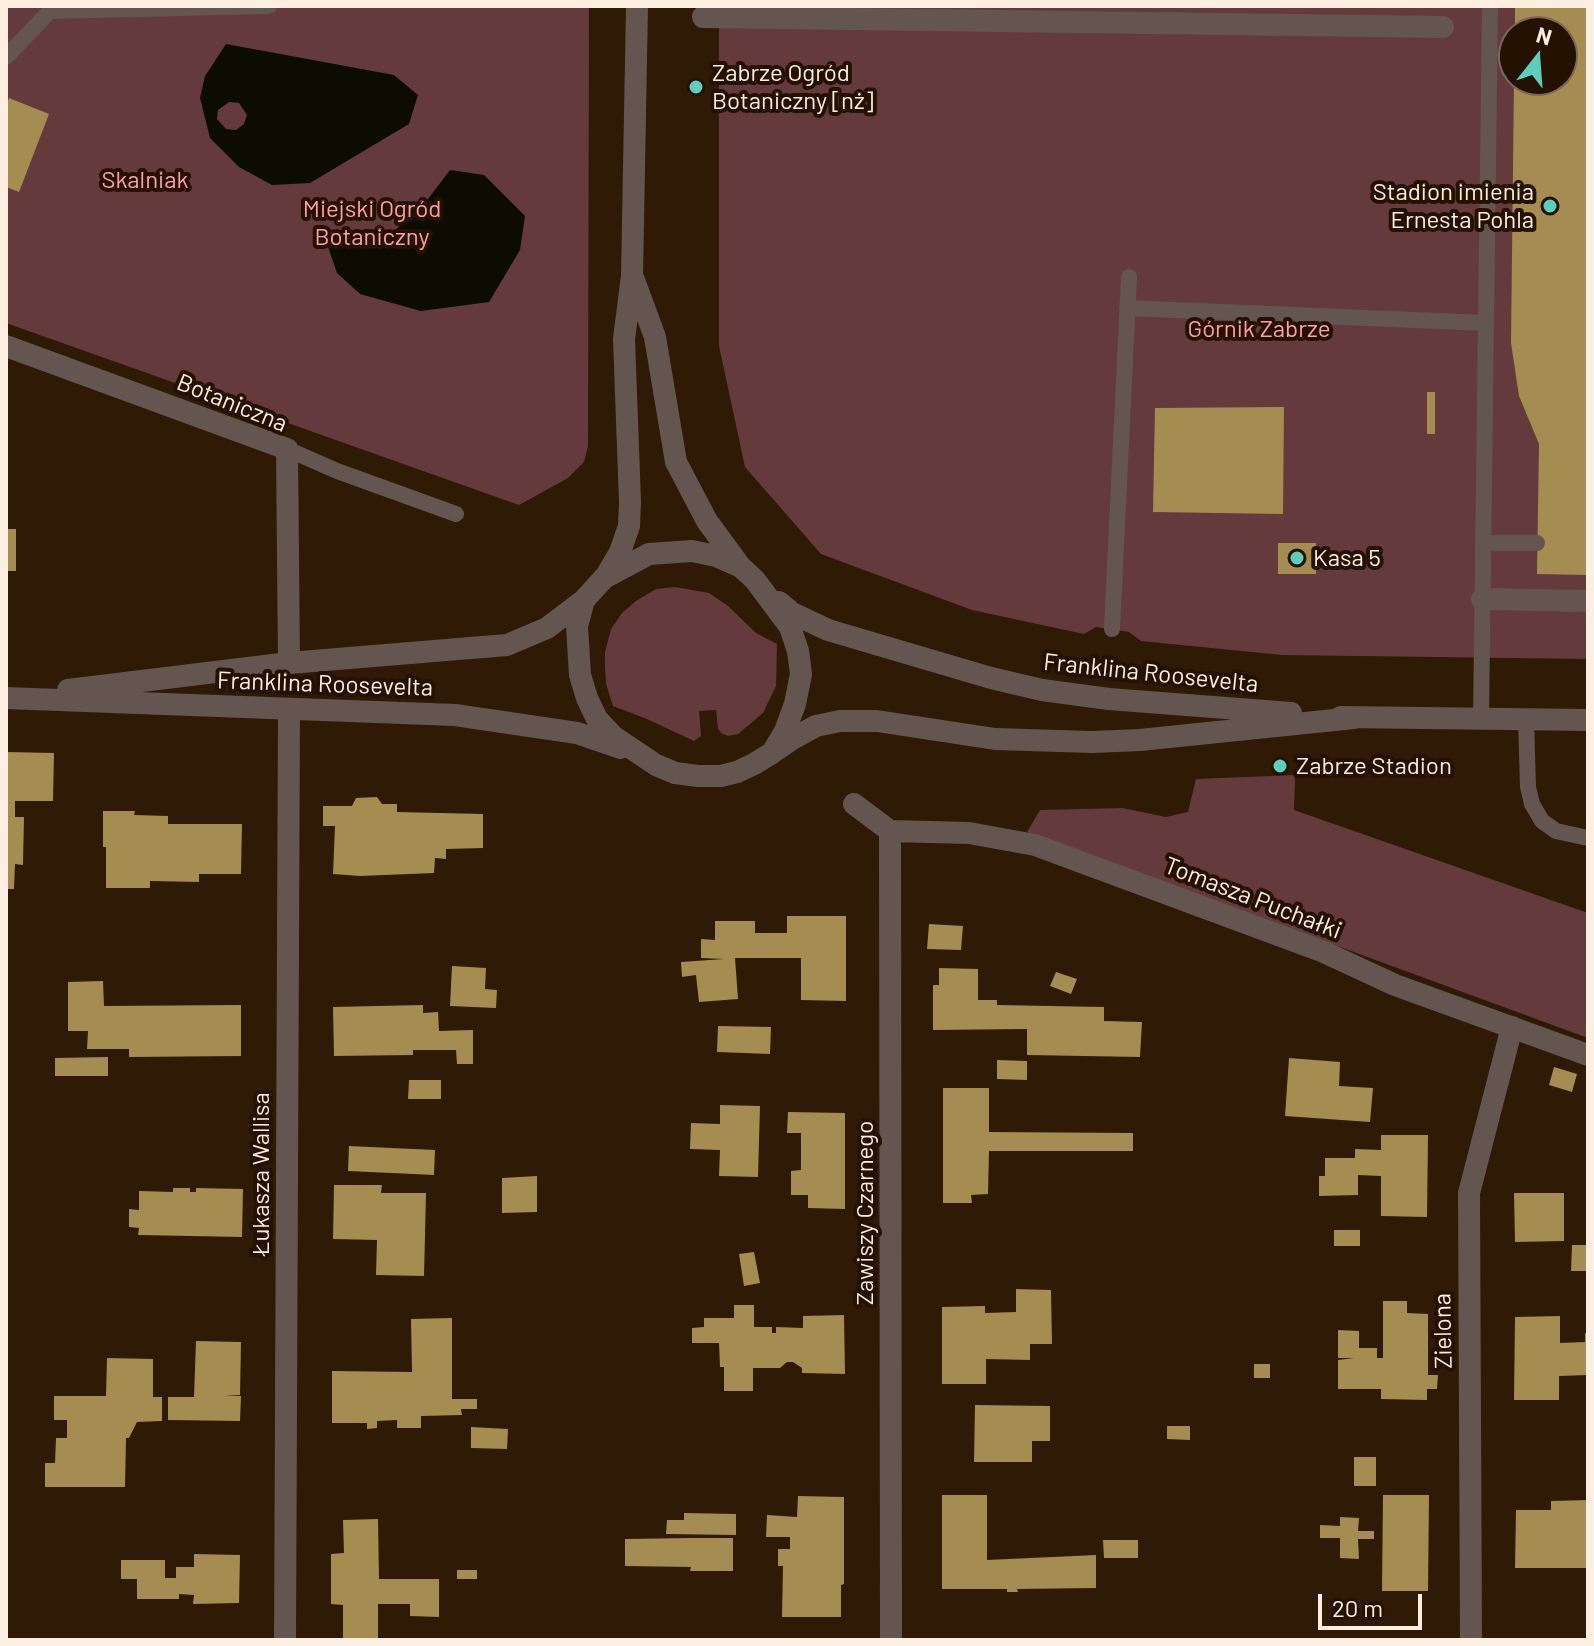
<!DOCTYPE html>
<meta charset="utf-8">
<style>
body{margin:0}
#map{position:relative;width:1594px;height:1646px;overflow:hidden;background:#2f1a05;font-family:Barlow,sans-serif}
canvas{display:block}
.frame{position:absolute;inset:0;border:8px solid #fceee1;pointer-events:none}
.north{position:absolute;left:1498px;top:16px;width:80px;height:80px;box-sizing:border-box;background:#251100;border:2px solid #7b695a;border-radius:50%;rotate:17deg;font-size:22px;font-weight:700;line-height:32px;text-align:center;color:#fceee1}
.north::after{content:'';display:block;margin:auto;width:28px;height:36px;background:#5bcebc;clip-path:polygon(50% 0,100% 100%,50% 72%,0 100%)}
.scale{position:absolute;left:1318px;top:1594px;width:104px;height:36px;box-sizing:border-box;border:4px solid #fceee1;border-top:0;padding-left:10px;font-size:24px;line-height:28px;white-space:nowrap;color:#fceee1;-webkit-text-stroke:6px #251100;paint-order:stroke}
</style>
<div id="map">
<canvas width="1594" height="1646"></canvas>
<div class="frame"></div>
<div class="north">N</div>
<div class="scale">20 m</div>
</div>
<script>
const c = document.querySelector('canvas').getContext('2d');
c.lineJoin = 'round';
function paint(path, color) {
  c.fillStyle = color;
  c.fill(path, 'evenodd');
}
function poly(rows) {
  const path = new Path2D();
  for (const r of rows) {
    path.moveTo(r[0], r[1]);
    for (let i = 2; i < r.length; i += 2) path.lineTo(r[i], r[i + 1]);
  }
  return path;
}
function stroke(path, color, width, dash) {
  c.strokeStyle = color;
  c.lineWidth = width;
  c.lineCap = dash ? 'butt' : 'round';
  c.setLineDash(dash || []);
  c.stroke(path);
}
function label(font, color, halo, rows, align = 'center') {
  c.font = font + ' Barlow,sans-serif';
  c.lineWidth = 8;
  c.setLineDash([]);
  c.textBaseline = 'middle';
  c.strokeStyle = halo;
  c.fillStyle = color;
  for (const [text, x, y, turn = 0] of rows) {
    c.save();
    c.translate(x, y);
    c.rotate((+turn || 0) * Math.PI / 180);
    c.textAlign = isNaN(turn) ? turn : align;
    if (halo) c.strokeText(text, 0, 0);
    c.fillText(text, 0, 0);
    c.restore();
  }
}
const green = poly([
 [6,6,589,6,588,446,584,462,568,478,519,505,6,323],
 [719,6,1588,6,1588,659,1282,655,1141,641,1129,632,1096,627,1084,634,972,610,821,554,745,467,719,346],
 [1514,32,1562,32,1562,80,1514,80],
 [675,587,709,593,728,606,756,633,777,644,776,686,763,713,738,734,728,736,721,733,718,729,716,710,699,711,701,736,694,741,647,719,613,706,606,684,605,666,605,652,611,629,622,613,636,601,656,589],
 [1295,775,1294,810,1588,913,1588,1038,1027,832,1040,810,1122,808,1166,817,1188,812,1196,779]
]);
const water = poly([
 [226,44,394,75,418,95,409,124,310,183,272,185,239,167,210,138,200,98,205,76],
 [229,102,239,103,247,115,244,124,236,130,226,129,217,119,218,110],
 [450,170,484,175,525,216,520,250,489,302,421,311,360,294,337,273,326,241,387,238,428,199]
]);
const building = poly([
 [1515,6,1588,6,1588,575,1537,574,1539,444,1519,396,1511,343,1514,80,1562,80,1562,32,1515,32],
 [9,98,49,114,19,192,6,187,6,106],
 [1427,392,1435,392,1435,434,1427,434],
 [1284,407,1283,514,1153,512,1155,408],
 [6,529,16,529,16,571,6,571],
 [1278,543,1316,543,1316,574,1278,574],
 [6,752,54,753,53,801,15,801,15,817,24,817,23,865,15,864,14,889,6,889],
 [377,797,382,804,397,804,397,812,483,814,483,848,446,849,446,859,435,858,434,873,360,876,333,874,335,826,323,826,323,806,352,806,356,798],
 [103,811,135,811,134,815,168,816,168,824,242,824,241,874,199,874,199,882,150,881,150,888,106,888,106,847,103,847],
 [787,916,846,916,846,1001,801,1000,801,958,735,958,738,999,699,1002,696,975,682,977,681,962,724,959,701,958,701,939,715,940,715,921,755,921,755,933,787,933],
 [929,924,963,926,961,950,927,949],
 [452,966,486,968,485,989,497,990,496,1008,450,1006],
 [939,968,978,969,978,1000,997,1000,997,1005,1104,1007,1104,1021,1142,1022,1140,1057,1027,1055,1027,1029,933,1030,933,985,939,985],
 [1056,972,1077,979,1071,994,1050,986],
 [103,981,104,1006,241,1005,241,1056,129,1057,129,1049,87,1049,88,1031,68,1031,68,982],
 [423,1005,423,1013,438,1012,439,1031,473,1030,473,1064,457,1064,456,1050,413,1050,413,1055,334,1056,333,1007],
 [718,1026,771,1027,770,1054,717,1052],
 [108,1057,108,1076,55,1076,55,1058],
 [1289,1058,1340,1062,1339,1086,1373,1088,1370,1122,1285,1116],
 [997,1060,1027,1061,1027,1080,997,1079],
 [1554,1067,1577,1074,1572,1092,1549,1085],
 [409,1080,441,1080,441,1099,408,1099],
 [943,1088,989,1088,989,1132,1133,1133,1133,1151,989,1151,988,1194,971,1195,972,1203,943,1203],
 [720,1105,760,1106,758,1177,719,1176,720,1150,690,1149,691,1123,720,1124],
 [788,1112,845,1113,845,1209,808,1208,808,1195,791,1195,791,1171,801,1170,801,1133,787,1133],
 [1381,1135,1428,1135,1427,1217,1381,1216,1381,1176,1358,1175,1358,1195,1319,1196,1319,1176,1325,1176,1325,1158,1355,1158,1355,1149,1381,1150],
 [349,1146,435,1150,434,1175,348,1171],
 [537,1176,537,1212,502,1213,502,1178],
 [334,1185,382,1185,381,1193,426,1193,424,1276,376,1275,377,1240,333,1239],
 [173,1188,190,1188,190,1192,196,1192,196,1188,243,1189,242,1237,138,1235,139,1228,129,1227,129,1209,139,1210,139,1191,173,1192],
 [1514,1193,1564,1193,1564,1241,1515,1242],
 [1334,1230,1360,1230,1360,1246,1334,1246],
 [1572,1245,1588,1245,1588,1271,1571,1271],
 [754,1252,760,1283,744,1286,739,1254],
 [1016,1289,1051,1290,1052,1344,1030,1344,1030,1360,986,1359,986,1384,942,1384,942,1307,985,1306,985,1313,1016,1312],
 [1383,1301,1407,1301,1407,1313,1428,1314,1428,1375,1438,1375,1437,1389,1427,1389,1427,1400,1381,1399,1381,1389,1338,1389,1338,1360,1354,1358,1338,1358,1338,1330,1359,1331,1359,1348,1377,1348,1377,1358,1383,1358],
 [734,1305,754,1305,754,1327,772,1327,772,1333,776,1333,776,1327,803,1328,803,1316,844,1315,845,1374,802,1373,802,1368,793,1362,787,1362,780,1368,753,1368,753,1391,724,1391,724,1367,720,1367,719,1343,692,1343,692,1328,704,1327,704,1318,734,1318],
 [1560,1316,1560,1343,1585,1342,1585,1333,1588,1333,1588,1375,1559,1376,1559,1400,1514,1400,1515,1317],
 [452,1318,452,1399,477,1399,477,1409,461,1409,462,1415,421,1416,421,1428,397,1428,397,1420,377,1421,377,1428,367,1429,367,1423,332,1423,332,1371,412,1372,411,1319],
 [196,1341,241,1342,240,1395,225,1396,241,1396,240,1421,168,1420,168,1397,194,1397],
 [107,1358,153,1359,153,1397,162,1397,162,1421,137,1422,129,1438,126,1438,125,1487,45,1487,45,1463,55,1463,56,1438,67,1438,67,1420,54,1420,54,1396,106,1396],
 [1254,1364,1270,1364,1270,1378,1254,1378],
 [975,1405,1050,1406,1050,1441,1032,1441,1032,1462,974,1462],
 [1167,1426,1190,1426,1190,1440,1167,1439],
 [471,1427,508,1429,507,1449,471,1448],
 [1354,1457,1376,1457,1376,1486,1354,1486],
 [942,1495,987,1495,987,1560,1096,1555,1096,1588,1017,1589,1018,1592,1007,1592,1007,1589,942,1589],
 [1383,1495,1429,1495,1428,1591,1382,1591],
 [798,1496,844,1497,844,1584,841,1585,841,1617,782,1617,783,1566,778,1566,778,1549,790,1549,790,1537,766,1537,767,1515,797,1517],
 [1588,1500,1586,1568,1515,1568,1516,1510,1551,1510,1551,1501],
 [684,1513,736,1514,736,1535,666,1534,667,1520,684,1520],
 [1340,1517,1359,1518,1358,1531,1374,1531,1374,1539,1358,1539,1359,1559,1340,1558,1340,1538,1320,1538,1320,1525,1340,1526],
 [378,1519,379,1579,439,1579,439,1617,410,1616,410,1604,378,1604,378,1640,343,1640,343,1605,331,1604,331,1554,344,1553,343,1520],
 [691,1538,733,1538,733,1571,690,1571,691,1567,625,1566,625,1539],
 [1103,1540,1138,1540,1138,1558,1104,1558],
 [194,1554,240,1555,239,1603,193,1604,194,1595,179,1594,179,1599,137,1599,137,1579,121,1579,121,1560,165,1560,165,1578,176,1578,176,1567,194,1567],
 [457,1570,477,1570,477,1579,457,1579]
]);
const service = poly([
 [6,57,50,11,269,6],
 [1127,308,1486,323],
 [287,449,337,471,456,514],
 [1483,543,1537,543],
 [1112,629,1129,277],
 [1481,719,1490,6],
 [1526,719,1528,787,1532,804,1542,821,1556,831,1588,838]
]);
const pedestrian = poly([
 [703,17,1443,27],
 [1482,599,1588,601]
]);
const minor = poly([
 [6,346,287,449,289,663],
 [854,804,890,831,891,1640],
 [890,831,969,833,1035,845,1324,952,1395,985,1588,1055],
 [285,1640,289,709],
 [1471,1640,1469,1193,1512,1027]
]);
const tertiary = poly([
 [634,280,655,337,676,462,707,521,740,566],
 [607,574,620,552,629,526,630,502,624,339,632,276,637,6],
 [779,602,792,613,828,630,991,678,1042,690,1109,699,1291,713],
 [68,690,289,663,507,645,547,628,584,600],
 [6,698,455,715,577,733,621,748],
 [1341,717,1588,720],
 [772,753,785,731,795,704,801,674,798,651,790,627,755,580,741,567,716,556,692,551,649,554,604,578,584,600,577,626,580,675,587,698,597,719,613,736,656,765,675,773,698,776,721,776,737,772,754,764,772,753,794,738,816,726,840,721,877,721,995,739,1092,742,1140,740,1354,718]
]);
const markers = [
 [696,87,8,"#5bcebc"],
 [1550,206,8,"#5bcebc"],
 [1297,558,8,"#5bcebc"],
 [1280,766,8,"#5bcebc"]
];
const poiNames = [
 ["Zabrze Ogród",712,73],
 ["Botaniczny [nż]",712,101],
 ["Stadion imienia",1534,192,"right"],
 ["Ernesta Pohla",1534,220,"right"],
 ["Kasa 5",1313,558],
 ["Zabrze Stadion",1296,766]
];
const parkNames = [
 ["Skalniak",145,180],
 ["Miejski Ogród",372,209],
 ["Botaniczny",372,237],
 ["Górnik Zabrze",1259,329]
];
const streetNames = [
 ["Botaniczna",232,403,22],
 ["Franklina Roosevelta",1151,673,6],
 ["Franklina Roosevelta",325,684,2],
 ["Tomasza Puchałki",1253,898,21],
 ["Łukasza Wallisa",261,1174,-90],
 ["Zawiszy Czarnego",865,1213,-90],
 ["Zielona",1443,1331,-91]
];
paint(green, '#653a3c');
paint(water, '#0c0c00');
paint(building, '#a58d52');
stroke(service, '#645550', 16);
stroke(pedestrian, '#645550', 22);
stroke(minor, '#645550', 22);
stroke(tertiary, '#645550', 22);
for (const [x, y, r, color] of markers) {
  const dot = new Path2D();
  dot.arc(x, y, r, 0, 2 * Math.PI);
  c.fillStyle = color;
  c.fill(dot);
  stroke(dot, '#251100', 3);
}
label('24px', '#fceee1', '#251100', poiNames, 'left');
label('24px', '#ffa0a4', '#251100', parkNames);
label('24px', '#fceee1', '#251100', streetNames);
</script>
